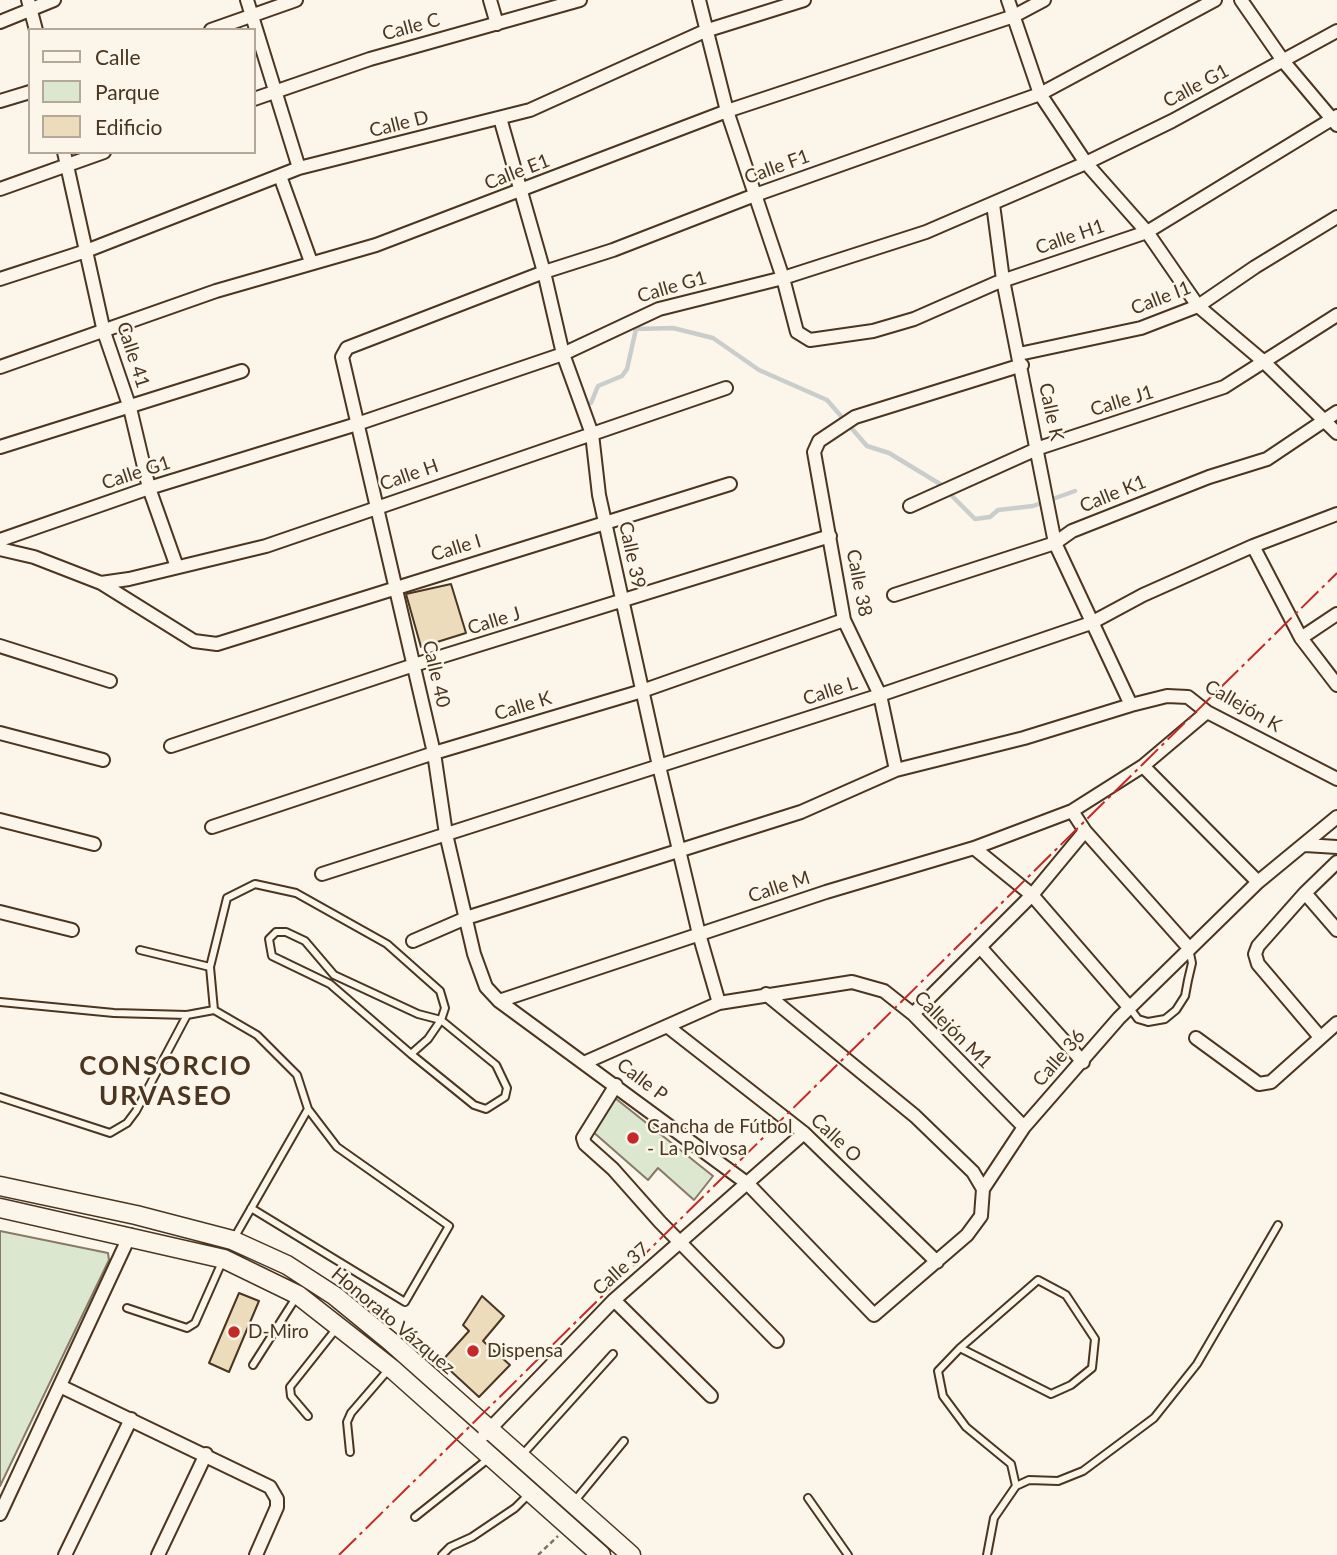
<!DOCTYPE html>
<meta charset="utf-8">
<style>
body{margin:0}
#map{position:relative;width:1337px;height:1555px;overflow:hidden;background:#fbf6e9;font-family:Lato,sans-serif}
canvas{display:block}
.legend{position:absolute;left:28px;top:28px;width:228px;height:126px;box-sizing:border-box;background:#fbf6e9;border:2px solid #b4a999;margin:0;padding:9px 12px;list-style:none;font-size:21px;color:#4a3520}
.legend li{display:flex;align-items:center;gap:14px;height:35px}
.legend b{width:35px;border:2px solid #b4a999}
</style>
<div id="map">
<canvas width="1337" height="1555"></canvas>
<ul class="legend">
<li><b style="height:9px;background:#fbf6e9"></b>Calle</li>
<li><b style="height:19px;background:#dce7d0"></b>Parque</li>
<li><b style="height:19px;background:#ecdcbc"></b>Edificio</li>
</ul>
</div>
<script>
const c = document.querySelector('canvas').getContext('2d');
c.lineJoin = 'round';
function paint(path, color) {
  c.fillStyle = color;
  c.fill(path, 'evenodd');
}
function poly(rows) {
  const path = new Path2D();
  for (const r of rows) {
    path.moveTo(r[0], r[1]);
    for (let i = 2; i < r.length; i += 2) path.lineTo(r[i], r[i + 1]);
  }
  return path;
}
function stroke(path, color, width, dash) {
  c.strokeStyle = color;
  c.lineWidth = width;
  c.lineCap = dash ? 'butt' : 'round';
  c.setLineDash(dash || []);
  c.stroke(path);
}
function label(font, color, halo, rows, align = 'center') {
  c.font = font + ' Lato,sans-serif';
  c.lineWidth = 5;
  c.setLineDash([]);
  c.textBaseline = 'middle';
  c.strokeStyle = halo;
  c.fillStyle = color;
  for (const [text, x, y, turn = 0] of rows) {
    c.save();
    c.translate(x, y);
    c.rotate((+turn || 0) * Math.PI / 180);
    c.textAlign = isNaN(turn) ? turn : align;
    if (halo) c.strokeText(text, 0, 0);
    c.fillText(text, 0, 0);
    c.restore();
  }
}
const green = poly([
 [615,1098,713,1176,694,1200,658,1168,648,1180,592,1131,615,1098],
 [0,1231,108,1253,109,1260,0,1486,0,1231]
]);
const stream = poly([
 [591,403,598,386,622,376,627,369,636,329,673,328,713,338,759,370,827,400,867,446,889,453,940,484,975,519,990,517,998,510,1033,506,1075,491]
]);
const building = poly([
 [451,584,466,633,421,647,406,594,451,584],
 [239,1293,259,1301,229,1372,209,1363,239,1293],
 [482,1296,504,1316,483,1341,510,1365,479,1397,441,1362,469,1331,463,1325,482,1296]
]);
const path = poly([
 [538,1555,558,1536]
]);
const lane = poly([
 [140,950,210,967],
 [0,1002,114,1013,187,1015,214,1010,257,1035,297,1075,308,1109],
 [1129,1007,1138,1019,1148,1022,1165,1019,1176,1010,1185,996,1188,980,1192,963,1189,949],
 [214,1010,210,967,227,898,255,884,296,893,387,944,440,991,445,1008,441,1020,418,1014,334,975,305,941,286,932,276,932,269,939,272,956,330,984,411,1054,474,1105,486,1109,505,1097,507,1088,496,1065,441,1020,428,1039,411,1054],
 [0,1097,110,1133,127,1123,136,1111,187,1015],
 [233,1240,308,1109,337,1147,449,1226,405,1302,251,1208],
 [127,1308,187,1328,195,1323,222,1262],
 [960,1348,1051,1394,1071,1385,1092,1368,1095,1339,1066,1295,1038,1280,960,1348,938,1371,943,1396,966,1427,1011,1464,1016,1486],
 [253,1365,297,1296],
 [308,1416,291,1396,290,1387,336,1329],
 [350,1452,347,1422,351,1413,389,1369],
 [523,1454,613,1354],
 [808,1498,848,1555],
 [573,1503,624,1441],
 [415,1517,488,1459],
 [442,1555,450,1547,472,1537,515,1508,529,1494],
 [987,1555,994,1518,1016,1486,1029,1480,1058,1481,1083,1471,1154,1418,1197,1364,1278,1225]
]);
const street = poly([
 [28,0,36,30],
 [247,0,299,168],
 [490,0,497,24],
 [699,0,727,111,783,278,797,332,810,340,873,331,914,319,996,283,1147,232,1337,116],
 [1008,0,1040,94,1086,163,1147,232,1198,306,1263,361,1337,433],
 [1215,0,1040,94,755,195,613,250,544,272,347,348,342,357,434,753,446,834,474,954,486,987,499,1001,748,1184,874,1315,967,1235,981,1216,983,1189,1024,1127,1119,1018,1258,882,1337,817],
 [1241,0,1284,62,1337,125],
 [0,22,54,0],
 [211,30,296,0],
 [254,99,370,59,580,0],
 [0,101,30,92],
 [500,118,544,272,563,354,592,434,599,495,659,766,699,934,719,1003],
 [64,152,104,332,130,408,149,488,177,567],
 [280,176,311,262],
 [0,189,104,152],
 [993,204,1003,280,1055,543,1131,705,1167,696,1188,697,1207,712,1337,779],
 [0,279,86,251,299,168,530,110,705,31,804,0],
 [1019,354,1141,328,1198,306,1255,267,1337,217],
 [0,367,216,291,376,245,727,111,1014,16,1044,0],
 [0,447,242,371],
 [910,506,1039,448,1224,387,1337,315],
 [0,540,149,488,357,424,563,354,659,309,783,278,926,232,1086,163,1172,121,1337,31],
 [1253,546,1301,638,1337,685],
 [0,549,34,557,101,583,194,641,217,644,730,484],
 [101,583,129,579,266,546,726,388],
 [894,595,1055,543,1072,531,1209,477,1267,459,1337,412],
 [1301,638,1337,614],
 [0,646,110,681],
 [0,733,103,760],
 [171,746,414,665,830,536],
 [1143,766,1258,882],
 [896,770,880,695,844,620,814,452,819,441,855,417,1022,365],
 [0,820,94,844],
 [212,827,434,753,642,691,844,620],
 [1085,831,1189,948],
 [1305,845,1337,847],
 [974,848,1032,895,1129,1007],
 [322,874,880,695,1091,623,1143,595,1253,546,1337,514],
 [1305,893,1337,930],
 [0,912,72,930],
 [413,941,466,918,801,812,896,770,1024,738,1131,705],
 [980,947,1083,1062],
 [766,994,915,1116,973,1172,983,1189],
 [499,1001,826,892,974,848,1072,811],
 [913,1014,1032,895,1085,831,1072,811,1143,766,1207,712],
 [667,1026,804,1133,937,1262],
 [1320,1037,1258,964,1255,954,1258,946,1305,893,1337,862],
 [1196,1038,1259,1084,1271,1082,1337,1023],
 [586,1062,719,1003,852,982,884,991,913,1014,1024,1127],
 [616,1085,583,1138,585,1144,613,1169,660,1222,777,1341],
 [614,1300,711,1396],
 [60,1386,270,1487,277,1499,277,1507,256,1555],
 [484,1435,614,1300,804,1133],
 [0,1514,130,1235],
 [65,1555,131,1419],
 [158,1555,206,1454]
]);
const secondary = poly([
 [0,1186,136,1215,232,1240,287,1265,335,1296,390,1341,631,1555],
 [0,1208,224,1259,298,1295,391,1368,601,1555]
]);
const power = poly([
 [339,1555,1337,573]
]);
const markers = [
 [633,1138,7,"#c62828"],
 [234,1332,7,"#c62828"],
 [473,1351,7,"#c62828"]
];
const streetNames = [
 ["Calle C",411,27,-15],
 ["Calle G1",1196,86,-28],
 ["Calle D",399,124,-14],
 ["Calle F1",777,167,-20],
 ["Calle E1",517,172,-21],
 ["Calle H1",1070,237,-19],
 ["Calle G1",672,287,-16],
 ["Calle I1",1161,298,-21],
 ["Calle 41",133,355,72],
 ["Calle J1",1122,401,-17],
 ["Calle K",1051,412,78],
 ["Calle G1",136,473,-18],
 ["Calle H",409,475,-19],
 ["Calle K1",1113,494,-22],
 ["Calle I",456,548,-17],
 ["Calle 39",632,555,78],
 ["Calle 38",859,583,79],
 ["Calle J",494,621,-17],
 ["Calle 40",436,674,77],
 ["Calle L",830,691,-18],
 ["Calle K",523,706,-17],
 ["Callejón K",1243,706,30],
 ["Calle M",779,887,-18],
 ["Callejón M1",953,1030,45],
 ["Calle 36",1059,1058,-49],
 ["Calle P",642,1080,37],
 ["Calle O",836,1138,43],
 ["Calle 37",621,1269,-42],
 ["Honorato Vázquez",393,1321,40]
];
const poiNames = [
 ["Cancha de Fútbol",647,1127],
 ["- La Polvosa",647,1149],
 ["D-Miro",248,1332],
 ["Dispensa",487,1351]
];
const districtNames = [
 ["CONSORCIO",166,1067],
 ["URVASEO",166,1097]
];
paint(green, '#dce7d0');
stroke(green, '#887966', 2);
stroke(stream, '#c9cecd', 4.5);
paint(building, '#ecdcbc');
stroke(building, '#4a3520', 2);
stroke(lane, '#4a3520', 10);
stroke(street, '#4a3520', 16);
stroke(secondary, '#4a3520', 21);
stroke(path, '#7f6f5c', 2.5, [5, 3.5]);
stroke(lane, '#fbf6e9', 6);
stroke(street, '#fbf6e9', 12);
stroke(secondary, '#fbf6e9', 18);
stroke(power, '#c62828', 2, [24, 5, 3.5, 5]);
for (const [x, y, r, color] of markers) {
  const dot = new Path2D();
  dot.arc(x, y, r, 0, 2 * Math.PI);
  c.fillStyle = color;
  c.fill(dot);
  stroke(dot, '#fbf6e9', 2.5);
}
label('19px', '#4a3520', '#fbf6e9', streetNames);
label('19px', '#4a3520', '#fbf6e9', poiNames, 'left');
c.letterSpacing = '2px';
label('bold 26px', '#4a3520', '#fbf6e9', districtNames);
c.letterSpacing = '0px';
</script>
